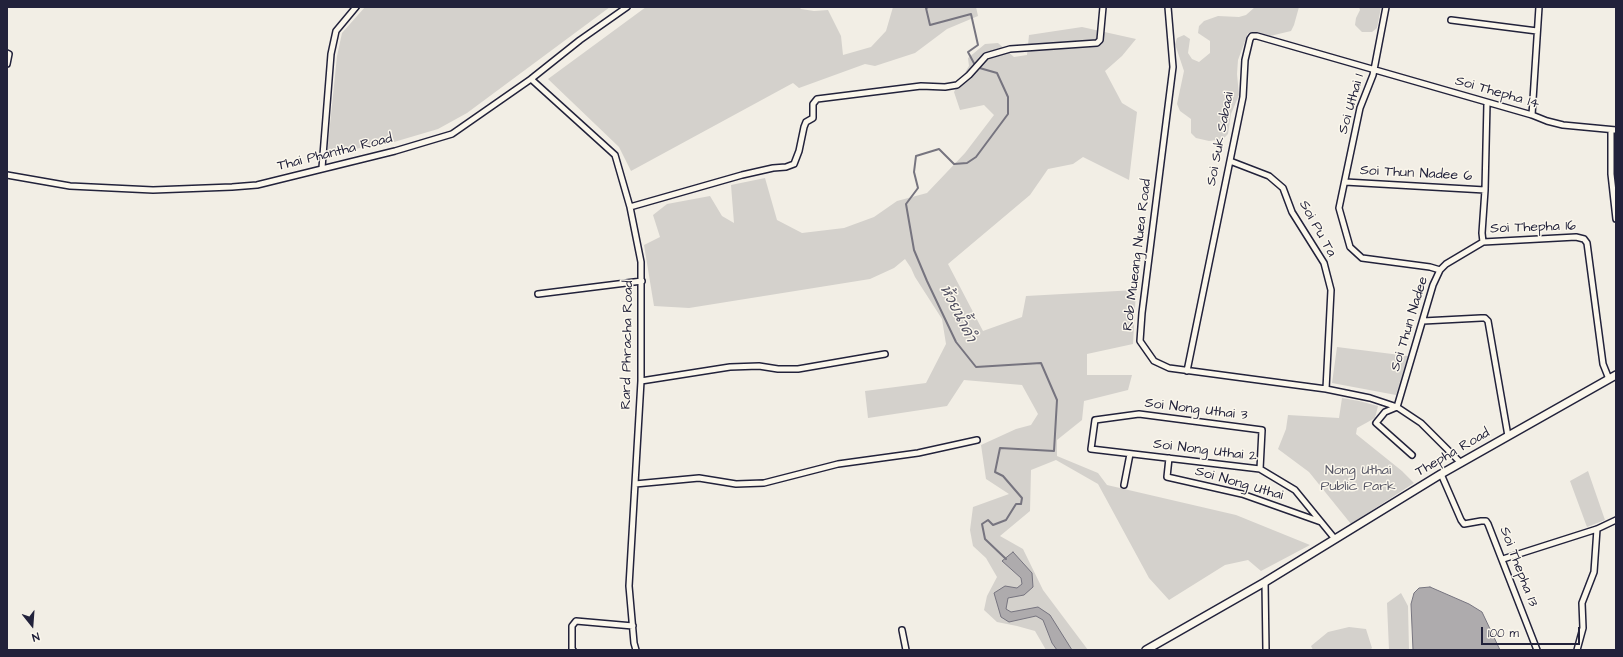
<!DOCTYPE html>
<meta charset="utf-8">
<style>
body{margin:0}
#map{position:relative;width:1623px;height:657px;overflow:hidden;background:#f2eee5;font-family:"Architects Daughter",sans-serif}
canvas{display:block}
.frame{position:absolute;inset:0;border:8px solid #22223b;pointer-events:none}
.north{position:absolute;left:12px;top:605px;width:40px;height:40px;-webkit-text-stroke:3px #fbf7ec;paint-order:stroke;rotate:163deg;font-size:11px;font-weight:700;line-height:16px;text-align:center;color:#22223b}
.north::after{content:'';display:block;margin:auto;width:14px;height:18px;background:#22223b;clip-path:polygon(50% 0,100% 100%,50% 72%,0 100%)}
.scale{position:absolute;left:1481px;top:627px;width:99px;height:18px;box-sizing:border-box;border:2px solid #22223b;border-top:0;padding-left:5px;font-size:12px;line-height:14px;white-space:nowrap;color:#22223b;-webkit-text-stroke:3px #fbf7ec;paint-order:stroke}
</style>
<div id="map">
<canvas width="1623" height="657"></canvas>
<div class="frame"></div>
<div class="north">N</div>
<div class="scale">100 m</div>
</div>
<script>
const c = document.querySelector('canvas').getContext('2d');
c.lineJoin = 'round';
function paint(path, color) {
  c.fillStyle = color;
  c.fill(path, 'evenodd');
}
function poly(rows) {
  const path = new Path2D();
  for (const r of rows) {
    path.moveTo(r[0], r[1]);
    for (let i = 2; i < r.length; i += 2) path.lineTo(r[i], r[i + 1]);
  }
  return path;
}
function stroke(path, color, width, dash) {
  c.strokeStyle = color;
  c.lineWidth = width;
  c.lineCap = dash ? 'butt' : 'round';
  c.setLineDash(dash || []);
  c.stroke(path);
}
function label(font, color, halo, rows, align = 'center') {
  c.font = font + ' "Architects Daughter","Playpen Sans Thai",sans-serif';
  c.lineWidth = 3;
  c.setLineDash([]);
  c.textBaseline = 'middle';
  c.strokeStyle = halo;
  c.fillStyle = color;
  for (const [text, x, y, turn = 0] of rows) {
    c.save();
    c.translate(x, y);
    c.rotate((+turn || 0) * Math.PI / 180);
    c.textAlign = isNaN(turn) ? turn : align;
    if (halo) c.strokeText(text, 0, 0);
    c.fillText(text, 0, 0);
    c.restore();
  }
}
const green = poly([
 [365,7,610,7,467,113,438,129,394,142,327,154,337,56,342,33],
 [646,7,799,7,801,9,814,11,828,10,841,36,843,55,871,47,886,31,893,7,976,7,978,16,947,29,915,53,875,66,865,64,799,88,793,83,631,171,619,147,548,79],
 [1255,7,1299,7,1294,25,1291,31,1270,36,1258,32,1248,33,1238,60,1237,74,1239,95,1231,114,1228,134,1223,139,1209,141,1196,138,1191,133,1191,119,1180,111,1177,104,1184,71,1175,44,1177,38,1184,35,1190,39,1188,53,1192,59,1199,62,1210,53,1210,41,1198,33,1199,26,1204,21,1218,16,1239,17,1246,15],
 [1359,7,1381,7,1377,28,1372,32,1362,32,1355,25,1356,18,1360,10],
 [1082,27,1136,39,1122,56,1105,71,1122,103,1137,112,1129,180,1083,157,1073,164,1048,169,1030,195,948,264,983,331,1022,317,1026,296,1136,290,1133,344,1087,354,1087,375,1132,375,1128,390,1084,401,1082,420,1057,440,1057,456,1098,473,1107,485,1236,515,1310,545,1261,571,1248,560,1225,565,1169,600,1149,578,1098,484,1056,460,1031,470,1030,511,1000,536,1023,549,1043,590,1088,650,1046,650,1035,631,1017,626,997,622,984,610,987,596,997,577,986,558,973,546,970,530,973,507,1009,494,986,479,981,445,1016,429,1031,425,1038,414,1022,385,964,380,947,406,868,418,865,391,926,383,946,344,942,319,915,277,911,268,905,259,894,268,870,279,689,308,654,306,644,245,660,237,653,215,667,204,710,196,722,216,734,223,731,185,765,178,777,220,802,233,844,228,874,217,897,201,927,193,965,153,994,115,984,105,960,110,954,92,969,66,968,58,985,44,998,43,1014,57,1027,55,1029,35],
 [1337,347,1408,356,1396,395,1332,383],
 [1342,398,1359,401,1378,406,1375,418,1357,428,1356,434,1402,471,1414,483,1351,524,1309,472,1278,449,1286,429,1288,415,1339,418],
 [1588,471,1605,520,1587,527,1570,481],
 [1401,593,1408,606,1409,650,1389,650,1387,603],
 [1349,627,1366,629,1372,648,1370,650,1313,650,1311,646,1328,632]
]);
const water = poly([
 [1013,552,1032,573,1033,587,1024,595,1008,598,1006,609,1011,612,1038,607,1050,615,1072,650,1057,650,1052,643,1043,620,1036,616,1009,622,1001,617,994,593,1005,586,1017,588,1022,584,1021,578,1002,561,1013,552],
 [1430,587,1469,604,1482,612,1500,650,1413,650,1411,604,1414,593,1419,588,1430,587]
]);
const stream = poly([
 [928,7,926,8,930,25,971,14,978,45,968,52,976,67,997,73,1008,97,1008,114,976,157,967,163,954,164,939,149,916,156,914,172,918,188,906,204,914,250,927,281,956,342,976,367,1041,363,1057,400,1054,451,1000,448,995,472,1003,476,1022,498,1021,504,1016,504,1006,520,993,525,988,520,982,524,985,539,1006,559]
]);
const street = poly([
 [1168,7,1173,67,1142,313,1140,341,1154,361,1169,368,1326,389,1370,398,1397,407,1421,423,1461,463],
 [1386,7,1373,75,1360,108,1339,208,1350,247,1362,258,1430,267,1440,270],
 [1451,20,1537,31],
 [7,53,9,54,7,64],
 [531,79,615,155,630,207,641,262,641,381,629,586,634,643,636,650],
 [1532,115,1539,7],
 [1611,130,1611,174,1616,219],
 [1230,161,1269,176,1283,188,1292,212,1324,263,1331,290,1326,389],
 [322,168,331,54,336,31,356,7],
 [7,175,70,186,153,190,232,187,257,185,395,151,452,134,531,79,580,40,627,7],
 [1345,182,1485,190],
 [630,207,742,175,773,168,786,167,794,164,799,151,804,127,806,122,813,118,813,104,817,99,921,86,945,87,957,85,969,75,986,56,1010,49,1097,43,1100,40,1103,7],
 [1483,242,1576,237,1584,239,1587,243,1603,364,1609,379],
 [538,294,642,281],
 [1423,321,1481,318,1485,318,1488,321,1508,436],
 [1187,371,1243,97,1245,60,1250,39,1252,36,1257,36,1532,115,1547,121,1563,125,1616,130],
 [641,381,730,367,759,366,778,369,798,369,885,354],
 [1412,455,1376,423,1385,412,1397,407,1433,285,1440,270,1446,264,1483,242,1482,233,1485,190,1487,103],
 [1169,458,1167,477,1242,494,1321,522],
 [1260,469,1262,430,1139,414,1095,420,1091,449,1260,469,1295,490,1335,539],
 [1441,474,1461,520,1464,524,1481,521,1486,521,1488,524,1537,650],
 [635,484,699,478,736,484,764,483,838,464,918,453,977,440],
 [1124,485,1130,454],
 [1503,559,1597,529,1616,520],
 [1265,582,1266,650],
 [902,630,906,650],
 [573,650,572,649,572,626,576,621,633,626],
 [1577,650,1583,628,1582,603,1594,572,1597,529]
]);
const secondary = poly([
 [1146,650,1265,582,1441,474,1616,375]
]);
const streetNames = [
 ["Soi Thepha 14",1497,93,16],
 ["Soi Uthai 1",1352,104,-74],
 ["Soi Suk Sabaai",1221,139,-79],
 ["Thai Phantha Road",335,153,-14],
 ["Soi Thun Nadee 6",1416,174,3],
 ["Soi Thepha 16",1533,228,-2],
 ["Soi Pu Ta",1317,229,61],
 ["Rob Mueang Nuea Road",1138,255,-83],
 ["Soi Thun Nadee",1410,324,-73],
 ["Rard Phracha Road",628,345,-89],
 ["Soi Nong Uthai 3",1196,410,7],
 ["Soi Nong Uthai 2",1205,451,7],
 ["Thepha Road",1453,453,-30],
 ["Soi Nong Uthai",1239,484,16],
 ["Soi Thepha 13",1518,567,69]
];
const parkNames = [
 ["Nong Uthai",1358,471],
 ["Public Park",1358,487]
];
const waterNames = [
 ["ห้วยน้ำคำ",957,314,63]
];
paint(green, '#d4d1cc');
paint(water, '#aeabad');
stroke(water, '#76747f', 1);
stroke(stream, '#76747f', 2);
stroke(street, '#22223b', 8);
stroke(secondary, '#22223b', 10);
stroke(street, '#fbf7ec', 5);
stroke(secondary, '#fbf7ec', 7);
label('14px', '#22223b', '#fbf7ec', streetNames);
label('14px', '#575766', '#fbf7ec', parkNames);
label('italic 15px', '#535263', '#fbf7ec', waterNames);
</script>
